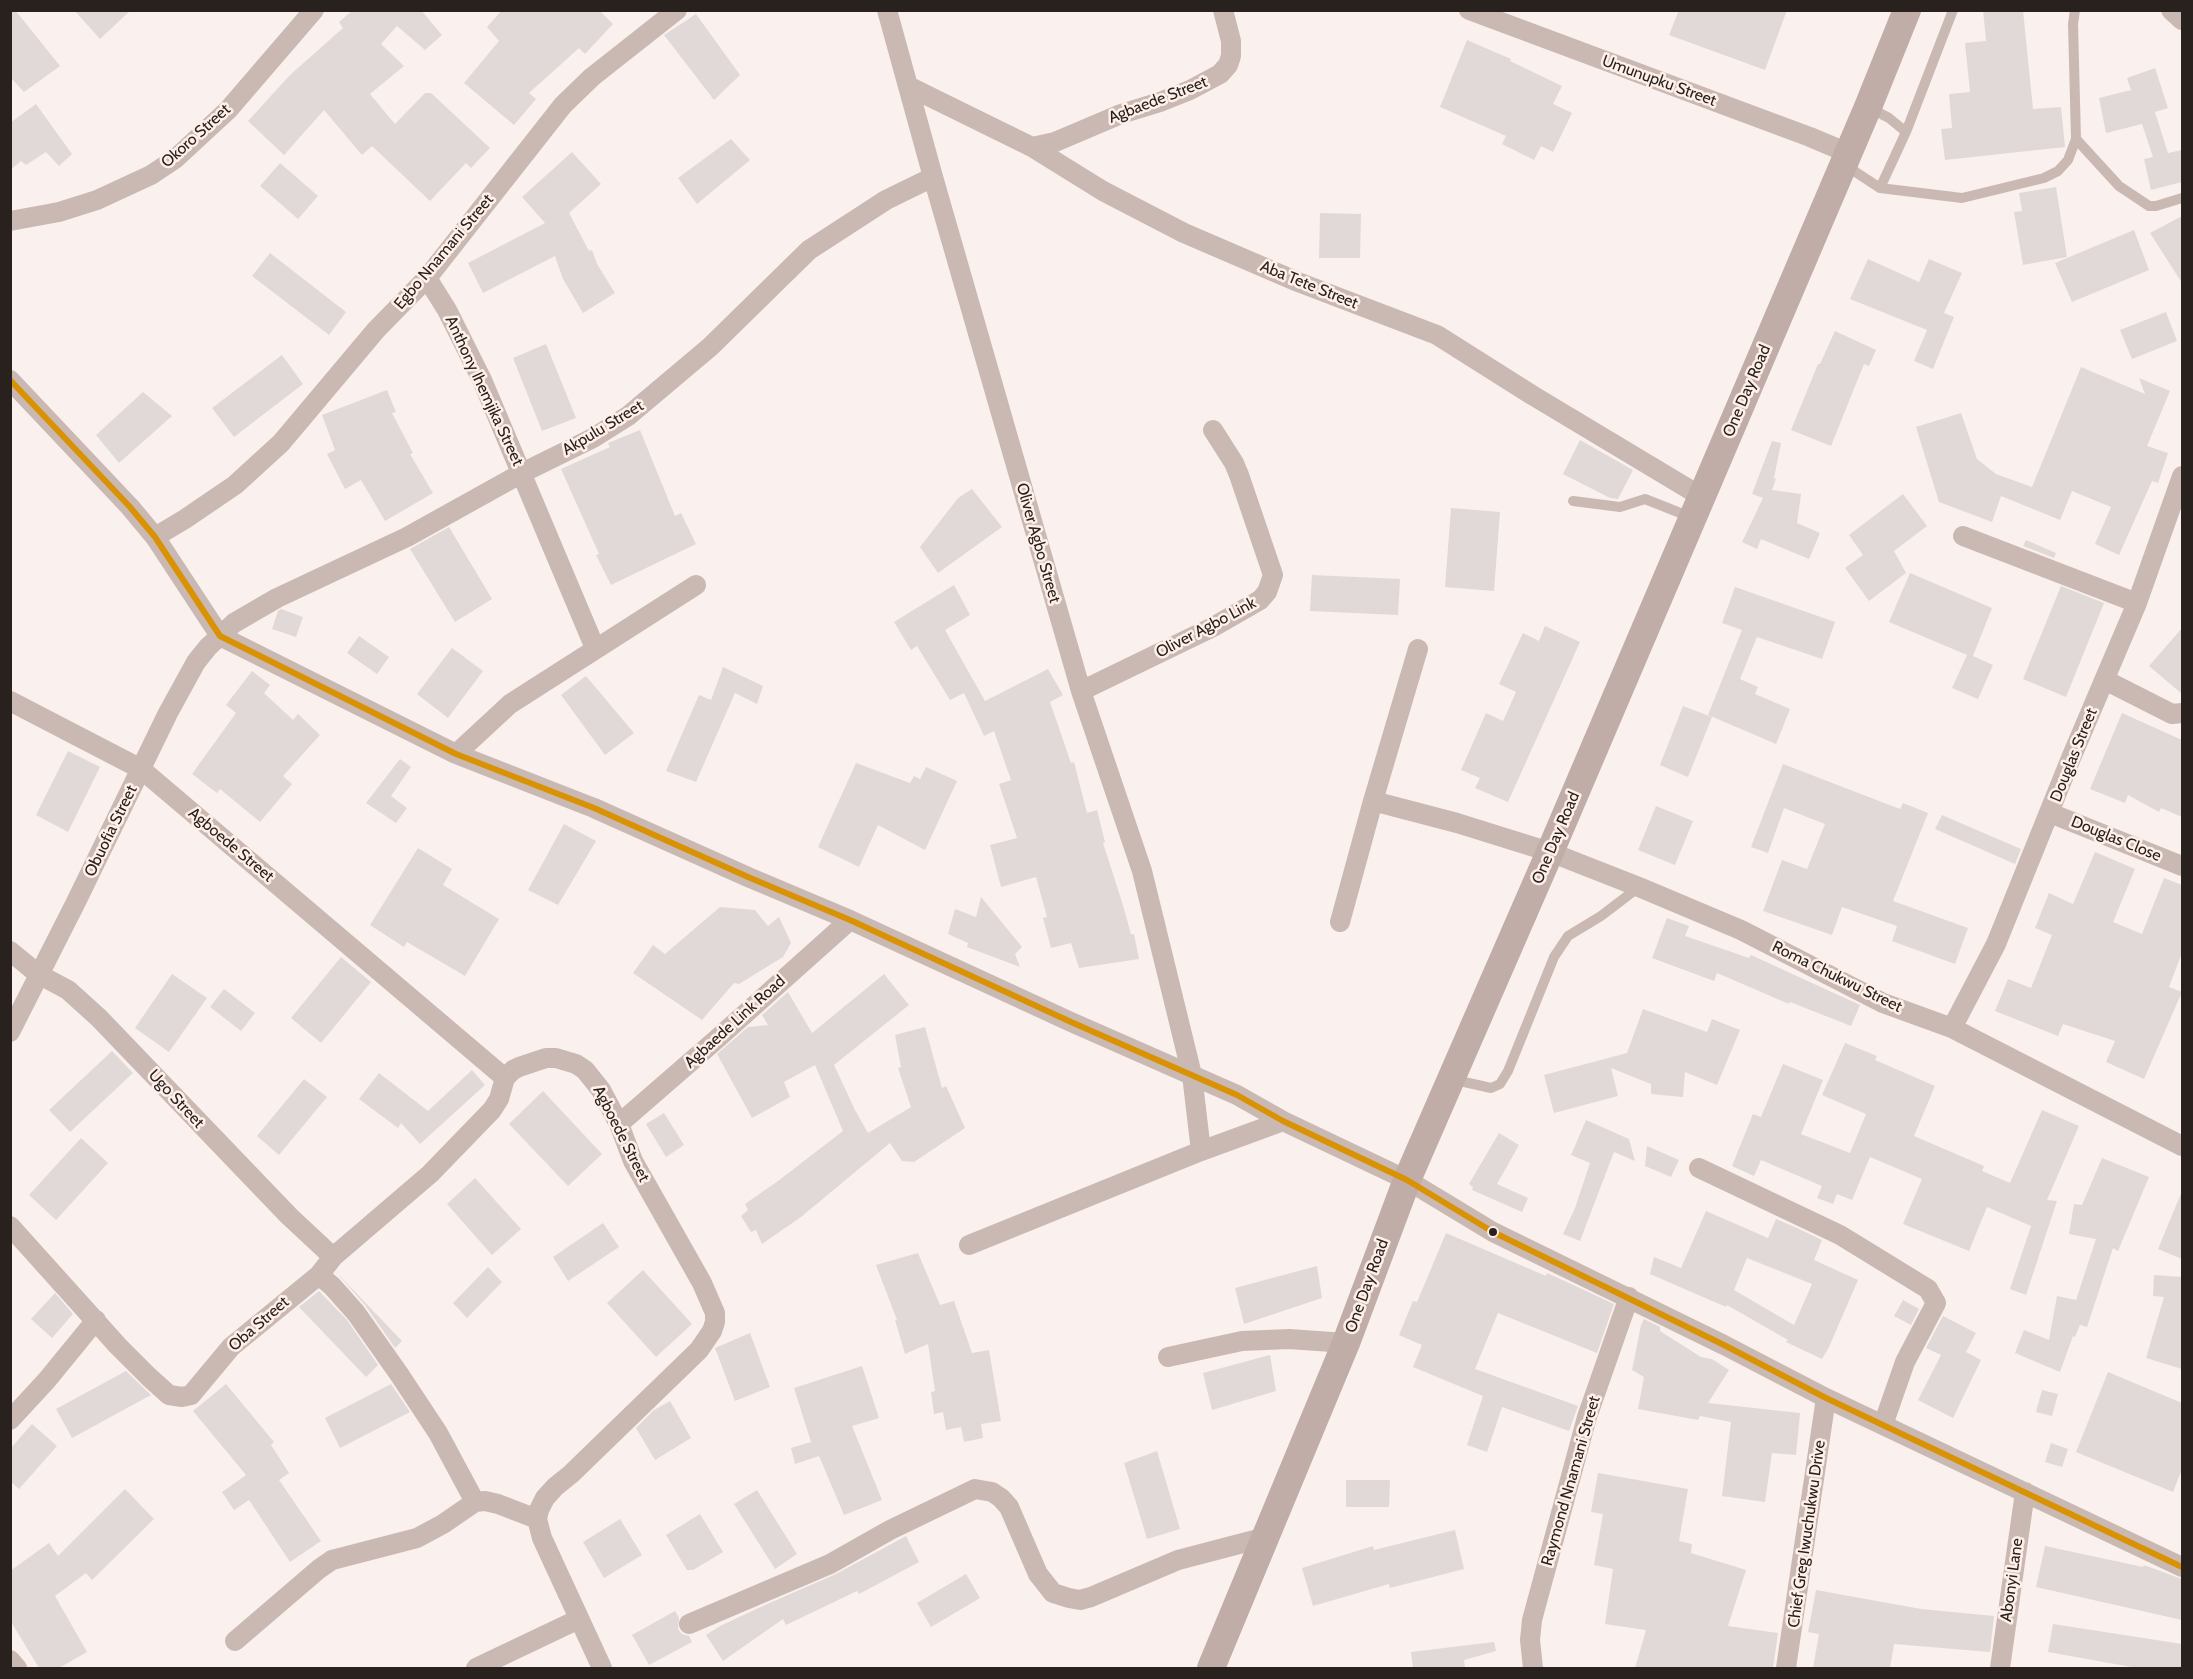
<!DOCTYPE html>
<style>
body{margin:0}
#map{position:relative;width:2193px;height:1679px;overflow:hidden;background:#faf1ee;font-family:Cabin,sans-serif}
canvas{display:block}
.frame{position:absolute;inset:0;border:12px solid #28211e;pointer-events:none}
</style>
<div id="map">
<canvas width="2193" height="1679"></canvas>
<div class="frame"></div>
</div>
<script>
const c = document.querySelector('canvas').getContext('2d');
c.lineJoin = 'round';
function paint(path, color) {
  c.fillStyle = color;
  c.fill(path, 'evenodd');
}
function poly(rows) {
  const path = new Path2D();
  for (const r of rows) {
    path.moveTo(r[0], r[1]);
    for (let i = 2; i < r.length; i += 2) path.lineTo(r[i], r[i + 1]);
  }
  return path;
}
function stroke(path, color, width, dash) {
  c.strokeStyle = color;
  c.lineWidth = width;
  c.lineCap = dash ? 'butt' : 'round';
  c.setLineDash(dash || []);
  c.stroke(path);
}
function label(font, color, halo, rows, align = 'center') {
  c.font = font + ' Cabin,sans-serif';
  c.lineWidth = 5;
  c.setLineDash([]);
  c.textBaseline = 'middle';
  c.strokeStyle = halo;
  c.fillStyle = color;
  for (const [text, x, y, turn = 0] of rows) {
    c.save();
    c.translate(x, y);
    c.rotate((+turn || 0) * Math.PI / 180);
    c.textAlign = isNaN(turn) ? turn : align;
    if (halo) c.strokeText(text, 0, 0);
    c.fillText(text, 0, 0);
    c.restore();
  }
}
const building = poly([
 [10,10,15,10,60,66,24,92,10,77],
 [74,10,131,10,100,39],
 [353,10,421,10,442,35,425,50,397,26,381,44,404,66,370,94,395,124,425,93,431,93,490,148,471,168,466,163,430,201,372,146,362,155,324,110,284,155,248,121,290,75,343,28,339,22],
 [502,10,599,10,613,24,585,54,579,48,529,93,536,99,514,125,464,83,499,41,487,27],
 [1679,10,1787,10,1765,70,1669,35],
 [1983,10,2023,10,2033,109,2061,107,2065,147,1945,160,1941,129,1952,128,1949,94,1970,92,1965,43,1986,41],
 [696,14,740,75,714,100,664,35],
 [1467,40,1511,59,1510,61,1562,86,1553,104,1572,113,1553,152,1541,146,1534,160,1502,144,1506,136,1440,107],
 [2155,68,2168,108,2155,112,2168,153,2182,150,2182,182,2151,190,2144,159,2153,157,2142,124,2106,133,2099,98,2131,90,2127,78],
 [36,104,72,154,59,166,46,152,26,165,21,161,10,170,10,123],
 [731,139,750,160,697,204,678,178],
 [572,152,601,184,569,213,589,251,592,250,597,264,615,293,583,313,563,279,555,256,483,293,468,263,545,223,522,197],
 [280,163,318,196,298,219,260,186],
 [2056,187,2067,257,2023,265,2014,212,2022,211,2019,193],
 [1320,213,1361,214,1360,258,1319,258],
 [2182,216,2182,283,2150,233],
 [2134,230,2149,270,2072,302,2055,263],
 [270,253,346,312,329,335,252,276],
 [1868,259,1919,282,1929,259,1962,273,1944,313,1954,317,1933,369,1914,361,1927,330,1850,299],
 [2166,312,2177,341,2132,359,2120,330],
 [1835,331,1876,350,1869,366,1864,364,1831,446,1791,430,1818,364,1820,364],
 [546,344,576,418,542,431,513,358],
 [282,355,303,384,234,437,212,408],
 [2081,367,2145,394,2139,378,2170,391,2147,446,2168,453,2158,483,2152,481,2119,555,2095,544,2111,507,2072,491,2060,520,2001,496,1992,522,1939,502,1916,427,1961,413,1977,459,1996,474,2032,487],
 [387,390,396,412,392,413,413,453,410,454,433,493,385,521,361,480,345,489,327,454,335,450,322,415],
 [143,392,172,416,119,463,96,435],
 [640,430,675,516,681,513,696,544,611,585,596,555,599,554,561,469,610,447,608,443],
 [1580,440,1633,470,1618,499,1610,498,1563,474],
 [1772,441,1781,443,1774,478,1776,479,1772,490,1801,494,1797,523,1820,533,1809,559,1761,539,1757,549,1742,542,1763,498,1752,494],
 [972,489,1002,527,938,573,920,547,958,498],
 [1903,494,1927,526,1894,551,1906,573,1869,601,1845,568,1863,555,1849,535],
 [1451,508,1500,512,1494,591,1445,587],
 [449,527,492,599,455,622,410,549],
 [2026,540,2056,553,2054,558,2023,546],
 [1910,573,1992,608,1973,656,1993,665,1978,699,1952,688,1967,655,1889,622],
 [1312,575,1400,579,1398,615,1310,611],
 [954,585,970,615,945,630,985,701,1048,669,1063,695,1050,702,1071,763,1074,762,1087,813,1097,810,1105,842,1103,843,1122,902,1131,934,1134,934,1139,959,1079,968,1071,943,1051,948,1043,918,1047,917,1036,877,1001,887,990,845,1017,838,999,784,1011,780,994,731,984,736,964,693,950,700,917,646,911,650,894,622],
 [2061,586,2104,603,2066,697,2023,679],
 [1735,587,1835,622,1822,659,1757,637,1740,679,1758,687,1755,694,1790,709,1776,744,1708,715,1742,630,1722,623],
 [281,609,303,617,296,637,272,629,278,611],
 [1545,626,1580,642,1508,802,1475,788,1480,778,1461,770,1486,713,1503,721,1516,692,1499,684,1523,633,1539,641],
 [2182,628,2182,694,2149,666],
 [359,636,389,657,377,674,347,653],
 [452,648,483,671,448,718,417,694],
 [723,667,763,686,757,704,735,693,696,782,666,771,699,695,711,700],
 [252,671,270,685,264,693,293,720,298,714,320,735,283,776,292,784,260,822,220,789,217,793,192,774,236,713,226,705],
 [586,676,634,733,605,755,561,695],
 [1683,706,1712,717,1688,777,1660,765],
 [2122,713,2182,740,2182,817,2161,808,2159,812,2128,795,2125,803,2090,789],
 [68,751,100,767,68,832,36,815],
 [400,759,411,767,391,796,407,808,396,823,366,803],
 [856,763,910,783,914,776,920,779,926,767,957,781,925,850,878,825,859,867,818,847],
 [1783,764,1900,809,1903,803,1928,813,1893,901,1968,928,1955,964,1892,941,1897,926,1842,907,1832,935,1763,911,1782,860,1807,869,1825,824,1784,808,1768,853,1751,847],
 [1656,806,1693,821,1675,865,1638,850],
 [1942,815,2021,849,2015,864,1935,829],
 [564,824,596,841,558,905,528,890],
 [418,848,452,869,443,885,499,919,465,976,407,942,404,947,370,925],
 [2095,852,2135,869,2113,922,2142,934,2164,878,2182,885,2182,953,2169,987,2182,992,2144,1079,2106,1062,2115,1041,2063,1024,2058,1036,1995,1011,2008,979,2031,988,2052,935,2035,928,2049,893,2073,904],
 [981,897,1022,947,1015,954,1020,967,967,947,968,943,948,934,955,909,976,917],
 [720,907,755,910,768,926,779,917,791,943,783,957,739,984,734,983,702,1020,633,973,653,945,665,954],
 [1667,918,1689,926,1685,936,1749,958,1751,955,1860,1005,1851,1026,1790,1002,1789,1004,1717,973,1714,981,1652,958],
 [341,957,371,982,321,1043,291,1018],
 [172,974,207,998,169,1052,135,1028],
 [884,974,909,1005,834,1065,855,1110,868,1133,911,1107,898,1068,901,1067,895,1035,925,1027,942,1088,946,1086,965,1128,914,1162,902,1161,890,1143,801,1217,762,1244,756,1230,751,1232,741,1216,748,1210,745,1204,778,1181,843,1131,815,1065,784,1082,790,1097,752,1118,717,1054,748,1027,768,1025,762,1015,788,992,812,1033],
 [224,989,255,1013,241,1031,210,1007],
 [1643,1009,1707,1032,1712,1019,1740,1030,1717,1085,1685,1072,1683,1097,1651,1094,1651,1084,1611,1068,1618,1096,1554,1113,1544,1075,1627,1053],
 [1845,1043,1877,1056,1875,1060,1935,1086,1914,1136,1984,1166,1982,1171,2010,1183,2042,1110,2079,1126,2047,1200,2057,1201,2026,1295,2010,1289,2031,1226,1987,1207,1969,1251,1903,1224,1922,1179,1870,1157,1852,1200,1837,1194,1833,1204,1817,1198,1822,1186,1761,1160,1754,1176,1732,1166,1753,1114,1761,1117,1783,1064,1823,1080,1801,1134,1850,1153,1866,1114,1822,1095],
 [112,1051,133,1073,70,1132,49,1110],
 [472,1070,485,1085,420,1144,401,1123,398,1128,359,1099,379,1073,428,1111],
 [304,1079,327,1097,279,1155,257,1136],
 [543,1091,602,1154,568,1186,509,1124],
 [664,1113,684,1145,666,1157,646,1124],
 [1586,1120,1629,1139,1635,1161,1614,1152,1580,1241,1563,1234,1575,1208,1590,1163,1571,1155],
 [1499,1133,1519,1145,1497,1184,1528,1198,1522,1212,1472,1190,1473,1187,1469,1184],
 [81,1138,108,1163,56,1220,29,1195],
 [1647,1146,1679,1160,1671,1177,1645,1166],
 [2102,1158,2149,1177,2118,1251,2113,1248,2087,1327,2080,1325,2075,1337,2073,1336,2060,1372,2015,1353,2024,1330,2049,1340,2057,1296,2076,1300,2096,1239,2069,1234,2074,1204,2082,1205],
 [475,1178,521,1229,492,1255,447,1204],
 [2182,1191,2182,1259,2158,1249],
 [1706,1211,1768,1238,1776,1219,1797,1228,1822,1240,1814,1260,1858,1280,1829,1347,1822,1359,1786,1342,1788,1340,1727,1305,1726,1307,1650,1274,1654,1257,1681,1268],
 [1747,1258,1812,1284,1794,1325,1734,1290],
 [603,1223,619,1247,568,1281,553,1257],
 [1446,1233,1546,1276,1547,1273,1569,1283,1614,1304,1597,1353,1498,1313,1475,1369,1578,1406,1569,1431,1502,1407,1487,1452,1467,1445,1483,1396,1413,1367,1422,1345,1399,1335,1413,1301,1417,1302],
 [918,1253,940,1305,954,1301,972,1353,989,1350,1001,1421,981,1424,983,1438,964,1442,961,1427,946,1430,943,1412,934,1414,931,1392,935,1391,928,1344,905,1354,895,1320,897,1320,876,1265],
 [1317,1266,1322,1298,1244,1324,1235,1288],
 [488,1267,502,1282,467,1318,453,1303],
 [643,1270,692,1324,656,1357,607,1303],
 [336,1272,402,1341,395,1348,365,1305],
 [2154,1275,2182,1277,2182,1369,2146,1358,2164,1297,2153,1296],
 [319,1291,347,1320,378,1365,366,1377,299,1307],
 [55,1293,73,1314,52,1338,31,1319],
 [1903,1300,1919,1309,1911,1325,1894,1316],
 [1943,1316,1976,1333,1966,1352,1981,1360,1953,1418,1918,1400,1941,1355,1926,1348],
 [1644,1319,1660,1327,1660,1331,1701,1357,1712,1359,1729,1370,1708,1403,1800,1413,1796,1455,1772,1453,1765,1502,1722,1496,1731,1422,1700,1416,1698,1420,1638,1409,1644,1377,1632,1370,1641,1325],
 [750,1333,770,1387,735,1401,715,1348],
 [1270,1355,1276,1391,1212,1410,1203,1373],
 [862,1366,879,1418,852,1426,882,1500,844,1515,819,1456,795,1464,791,1448,811,1442,794,1388],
 [126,1371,151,1395,72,1438,56,1409],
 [2108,1372,2182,1403,2182,1469,2173,1492,2076,1452],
 [226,1384,274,1442,271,1445,289,1473,279,1480,321,1541,290,1562,249,1500,234,1510,222,1492,246,1475,193,1411],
 [391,1384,410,1412,340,1448,325,1418],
 [2042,1390,2058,1394,2052,1416,2036,1412],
 [670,1401,691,1438,655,1460,636,1428,654,1410],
 [32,1424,57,1446,19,1489,10,1481,10,1449],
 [2051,1443,2068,1449,2062,1467,2045,1462],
 [1157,1451,1180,1529,1147,1539,1124,1463],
 [1598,1473,1688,1489,1679,1541,1692,1544,1691,1553,1746,1570,1728,1626,1778,1633,1773,1668,1635,1668,1646,1630,1605,1624,1613,1569,1594,1565,1603,1514,1591,1512],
 [1346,1480,1390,1480,1389,1507,1346,1507],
 [125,1489,154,1519,92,1580,86,1573,55,1596,87,1652,59,1668,39,1668,10,1620,10,1571,49,1543,58,1556],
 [757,1490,797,1554,775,1569,734,1504],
 [700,1514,723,1552,693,1570,687,1570,666,1535],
 [620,1519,642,1555,604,1578,583,1542],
 [1455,1530,1464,1569,1390,1588,1389,1584,1313,1606,1302,1568,1373,1546,1374,1550],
 [906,1536,919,1562,859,1594,857,1591,786,1625,783,1619,723,1661,706,1635,720,1626,765,1605,836,1574],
 [2045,1546,2143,1567,2144,1565,2182,1579,2182,1620,2036,1587],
 [966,1574,980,1598,931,1627,917,1603],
 [1816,1590,1921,1609,1994,1616,1990,1652,1894,1644,1890,1668,1813,1668,1819,1634,1808,1632],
 [675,1611,679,1618,678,1629,682,1634,689,1636,692,1642,649,1665,632,1635],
 [2053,1624,2182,1644,2182,1668,2137,1668,2048,1652],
 [1494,1642,1496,1651,1464,1660,1465,1668,1413,1668,1411,1652]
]);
const lane = poly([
 [1868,107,1889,118,1906,132,1880,188],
 [1906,132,1953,10],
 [2076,139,2119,186,2149,206,2156,206,2182,198],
 [1851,161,1854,171,1880,188,1962,198,2044,178,2058,171,2068,160,2076,139,2073,24,2075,10],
 [1573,501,1620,507,1645,499,1693,518],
 [1451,1079,1491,1088,1500,1084,1508,1071,1554,957,1568,936,1601,916,1639,887]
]);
const street = poly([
 [887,10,933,177,1081,691,1142,871,1192,1075,1201,1151],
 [1469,10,1810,137,1848,153],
 [2171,10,2182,20],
 [908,86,1032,147,1103,191,1184,233,1298,282,1437,335,1532,395,1702,497],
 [1032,147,1055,142,1121,114,1160,102,1190,90,1220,74,1228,65,1231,56,1231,41,1223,10],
 [10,221,59,212,97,200,151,175,175,159,228,110,314,10],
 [427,278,447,310,482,380,595,648],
 [10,380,130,507,155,537,220,636,456,754,594,808,748,877,850,920,1071,1022,1237,1095,1283,1121,1407,1180,1493,1232,1724,1345,1826,1398,2182,1567],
 [1963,536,2137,603],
 [155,537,185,519,235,485,281,443,376,330,427,278,563,105,592,77,677,10],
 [2105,680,2172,714,2182,713],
 [1081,691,1213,627,1260,600,1267,592,1273,575,1239,475,1234,463,1213,430],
 [10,701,141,769,505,1078,513,1070,519,1067,546,1058,556,1058,576,1064,585,1070,601,1090,619,1124,633,1161,702,1283,715,1313,715,1322,712,1331,699,1350,571,1474,555,1487,545,1498,539,1510,537,1519,542,1538,602,1668],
 [456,754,510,704,696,585],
 [1373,801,1418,649],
 [2050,813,2182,866],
 [1340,922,1373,801,1457,823,1550,852,1639,887,1741,930,1883,1003,1952,1028,2182,1146],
 [10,951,38,974,68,990,99,1018,289,1216,333,1257],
 [1952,1028,1996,944,2071,758,2137,603,2182,476],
 [10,1032,76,902,168,713,196,662,208,647,234,623,277,598,407,537,522,473,593,438,628,416,710,347,809,250,886,200,933,177],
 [619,1124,718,1038,850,920],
 [1699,1168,1840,1235,1928,1289,1936,1303,1905,1362,1883,1425],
 [10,1226,118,1346,149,1377,169,1395,182,1397,191,1395,231,1347,319,1275,333,1257,430,1174,492,1110,499,1099,505,1078],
 [969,1245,1201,1151,1283,1121],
 [319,1275,332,1286,356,1313,399,1374,438,1433,475,1502],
 [1168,1357,1242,1341,1289,1339,1346,1343],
 [10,1420,47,1380,96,1320],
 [689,1624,830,1564,890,1530,975,1489,992,1492,1001,1498,1009,1507,1038,1574,1053,1593,1069,1598,1080,1600,1091,1597,1178,1560,1266,1537],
 [235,1641,319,1569,332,1560,417,1538,443,1524,475,1502,485,1501,498,1504,537,1519],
 [10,1660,17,1668],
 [476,1668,579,1619],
 [1533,1668,1530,1640,1532,1620,1587,1417,1629,1297],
 [1786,1668,1826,1398],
 [2000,1668,2025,1492]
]);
const secondary = poly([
 [1211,1668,1346,1343,1407,1180,1550,852,1868,107,1907,10]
]);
const bus1 = poly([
 [10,380,130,507,155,537,220,636,456,754,594,808,748,877,850,920,1071,1022,1237,1095,1283,1121,1407,1180,1493,1232,1724,1345,1826,1398,2182,1567]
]);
const markers = [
 [1493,1232,5,"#28211e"]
];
const streetNames = [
 ["Umunupku Street",1659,81,20],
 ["Agbaede Street",1158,100,-21],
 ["Okoro Street",196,136,-42],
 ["Egbo Nnamani Street",444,252,-50],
 ["Aba Tete Street",1309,285,22],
 ["Anthony Ihemjika Street",484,391,65],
 ["One Day Road",1747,391,-67],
 ["Akpulu Street",603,428,-31],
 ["Oliver Agbo Street",1038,543,74],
 ["Oliver Agbo Link",1206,628,-28],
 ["Douglas Street",2074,755,-68],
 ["Obuofia Street",111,831,-64],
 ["One Day Road",1556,838,-67],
 ["Douglas Close",2116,839,22],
 ["Agboede Street",231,845,40],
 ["Roma Chukwu Street",1837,977,26],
 ["Agbaede Link Road",735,1022,-42],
 ["Ugo Street",176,1099,47],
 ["Agboede Street",621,1134,63],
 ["One Day Road",1367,1286,-70],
 ["Oba Street",259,1324,-41],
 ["Raymond Nnamani Street",1571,1481,-74],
 ["Chief Greg Iwuchukwu Drive",1807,1534,-82],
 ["Abonyi Lane",2012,1580,-82]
];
paint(building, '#e1d9d7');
stroke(lane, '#cab9b3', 10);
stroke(street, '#cab9b3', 20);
stroke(secondary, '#c1ada7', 28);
stroke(bus1, '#d89204', 6);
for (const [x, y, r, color] of markers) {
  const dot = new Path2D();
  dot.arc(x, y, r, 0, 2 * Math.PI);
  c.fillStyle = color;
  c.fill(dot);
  stroke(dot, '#ffefe9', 2);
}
label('16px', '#28211e', '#ffefe9', streetNames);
</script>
